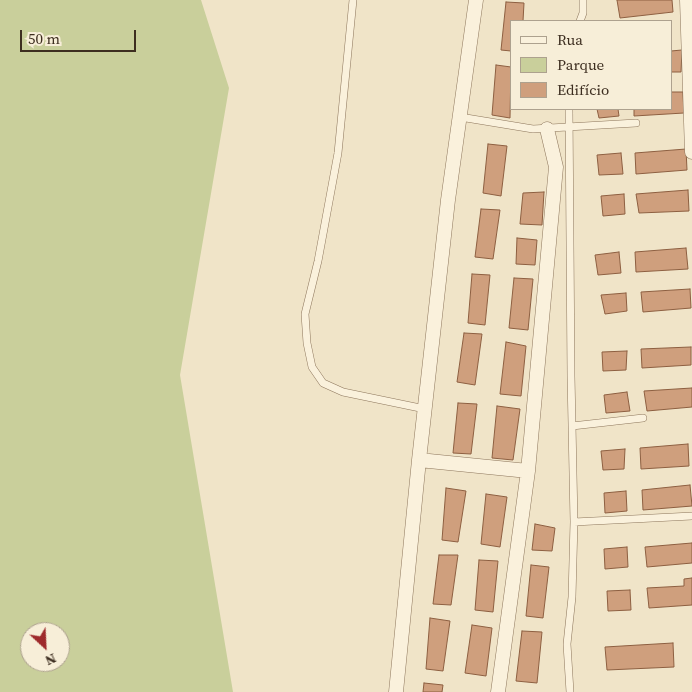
<!DOCTYPE html>
<meta charset="utf-8">
<style>
body{margin:0}
#map{position:relative;width:692px;height:692px;overflow:hidden;background:#f0e4c8;font-family:"Source Serif 4",serif}
canvas{display:block}
.legend{position:absolute;left:510px;top:20px;width:162px;height:90px;box-sizing:border-box;background:#f7eed8;border:1px solid #ada18e;margin:0;padding:6px 9px;list-style:none;font-size:15px;color:#3d2e20}
.legend li{display:flex;align-items:center;gap:10px;height:25px}
.legend b{width:25px;border:1px solid #ada18e}
.north{position:absolute;left:20px;top:622px;width:50px;height:50px;box-sizing:border-box;background:#f7eed8;border:1px solid #ada18e;border-radius:50%;rotate:155deg;font-size:14px;font-weight:700;line-height:20px;text-align:center;color:#3d2e20}
.north::after{content:'';display:block;margin:auto;width:18px;height:22px;background:#9e2a2b;clip-path:polygon(50% 0,100% 100%,50% 72%,0 100%)}
.scale{position:absolute;left:20px;top:30px;width:116px;height:22px;box-sizing:border-box;border:2px solid #3d2e20;border-top:0;padding-left:6px;font-size:15px;line-height:18px;white-space:nowrap;color:#3d2e20;-webkit-text-stroke:4px #f7eed8;paint-order:stroke}
</style>
<div id="map">
<canvas width="692" height="692"></canvas>
<ul class="legend">
<li><b style="height:6px;background:#faf1dc"></b>Rua</li>
<li><b style="height:14px;background:#c9cf9b"></b>Parque</li>
<li><b style="height:14px;background:#cf9f7d"></b>Edifício</li>
</ul>
<div class="north">N</div>
<div class="scale">50 m</div>
</div>
<script>
const c = document.querySelector('canvas').getContext('2d');
c.lineJoin = 'round';
function paint(path, color) {
  c.fillStyle = color;
  c.fill(path, 'evenodd');
}
function poly(rows) {
  const path = new Path2D();
  for (const r of rows) {
    path.moveTo(r[0], r[1]);
    for (let i = 2; i < r.length; i += 2) path.lineTo(r[i], r[i + 1]);
  }
  return path;
}
function stroke(path, color, width, dash) {
  c.strokeStyle = color;
  c.lineWidth = width;
  c.lineCap = dash ? 'butt' : 'round';
  c.setLineDash(dash || []);
  c.stroke(path);
}
const green = poly([
 [0,0,201,0,229,88,180,375,233,692,0,692],
 [30,632,60,632,60,662,30,662]
]);
const building = poly([
 [617,0,672,0,673,12,620,18,617,0],
 [506,2,524,3,523,21,511,21,511,51,501,50,506,2],
 [682,50,681,72,671,72,671,51,682,50],
 [496,65,511,67,510,118,492,115,496,65],
 [671,92,683,92,684,113,634,116,634,109,671,109,671,92],
 [597,109,618,109,619,116,599,118,597,109],
 [488,144,507,146,501,196,483,193,488,144],
 [686,149,687,170,636,174,635,153,686,149],
 [621,153,623,174,599,175,597,155,621,153],
 [688,190,689,211,639,213,636,194,688,190],
 [544,192,542,225,520,224,523,193,544,192],
 [624,194,625,214,603,216,601,196,624,194],
 [481,209,500,210,493,259,475,257,481,209],
 [517,238,537,240,535,265,516,264,517,238],
 [686,248,688,269,636,272,635,252,686,248],
 [619,252,621,273,598,275,595,255,619,252],
 [472,274,490,275,485,325,468,323,472,274],
 [514,278,533,279,528,330,509,328,514,278],
 [690,289,691,308,643,312,641,292,690,289],
 [626,293,627,311,605,314,601,295,626,293],
 [464,333,482,334,475,385,457,382,464,333],
 [506,342,526,346,521,396,500,394,506,342],
 [691,347,691,365,642,368,641,349,691,347],
 [627,351,626,370,603,371,602,352,627,351],
 [692,388,692,407,647,411,644,391,692,388],
 [627,392,630,411,606,413,604,395,627,392],
 [458,403,477,404,471,454,453,453,458,403],
 [497,406,520,409,513,460,492,458,497,406],
 [688,444,689,466,641,469,640,448,688,444],
 [625,449,624,469,603,470,601,451,625,449],
 [690,485,692,506,643,510,642,490,690,485],
 [446,488,466,491,458,542,442,540,446,488],
 [626,491,627,511,605,513,604,493,626,491],
 [486,494,507,497,500,547,481,544,486,494],
 [535,524,555,528,552,551,532,550,535,524],
 [692,543,692,563,647,567,645,547,692,543],
 [627,547,628,567,605,569,604,549,627,547],
 [439,555,458,555,451,605,433,604,439,555],
 [479,560,498,561,493,612,475,610,479,560],
 [531,565,549,567,543,618,526,616,531,565],
 [692,578,692,605,649,608,647,588,684,586,684,579,692,578],
 [630,590,631,610,608,611,607,591,630,590],
 [430,618,450,621,443,671,426,669,430,618],
 [472,625,492,628,486,676,465,673,472,625],
 [522,631,542,632,537,683,516,681,522,631],
 [673,643,674,667,607,670,605,647,673,643],
 [424,683,443,685,442,692,423,692,424,683]
]);
const lane = poly([
 [353,0,338,153,318,261,305,314,307,343,312,367,323,383,343,392,425,409],
 [580,21,583,13,583,0],
 [569,109,571,376,574,522,572,597,567,644,570,692],
 [460,117,533,129,636,123],
 [572,426,643,418],
 [574,522,692,516]
]);
const street = poly([
 [687,0,692,152],
 [419,460,528,471],
 [396,692,419,460,448,200,476,0],
 [498,692,528,471,556,167,547,129]
]);
paint(green, '#c9cf9b');
paint(building, '#cf9f7d');
stroke(building, '#8d5f41', 1);
stroke(lane, '#8d765c', 8);
stroke(street, '#8d765c', 15);
stroke(lane, '#faf1dc', 7);
stroke(street, '#faf1dc', 14);
</script>
